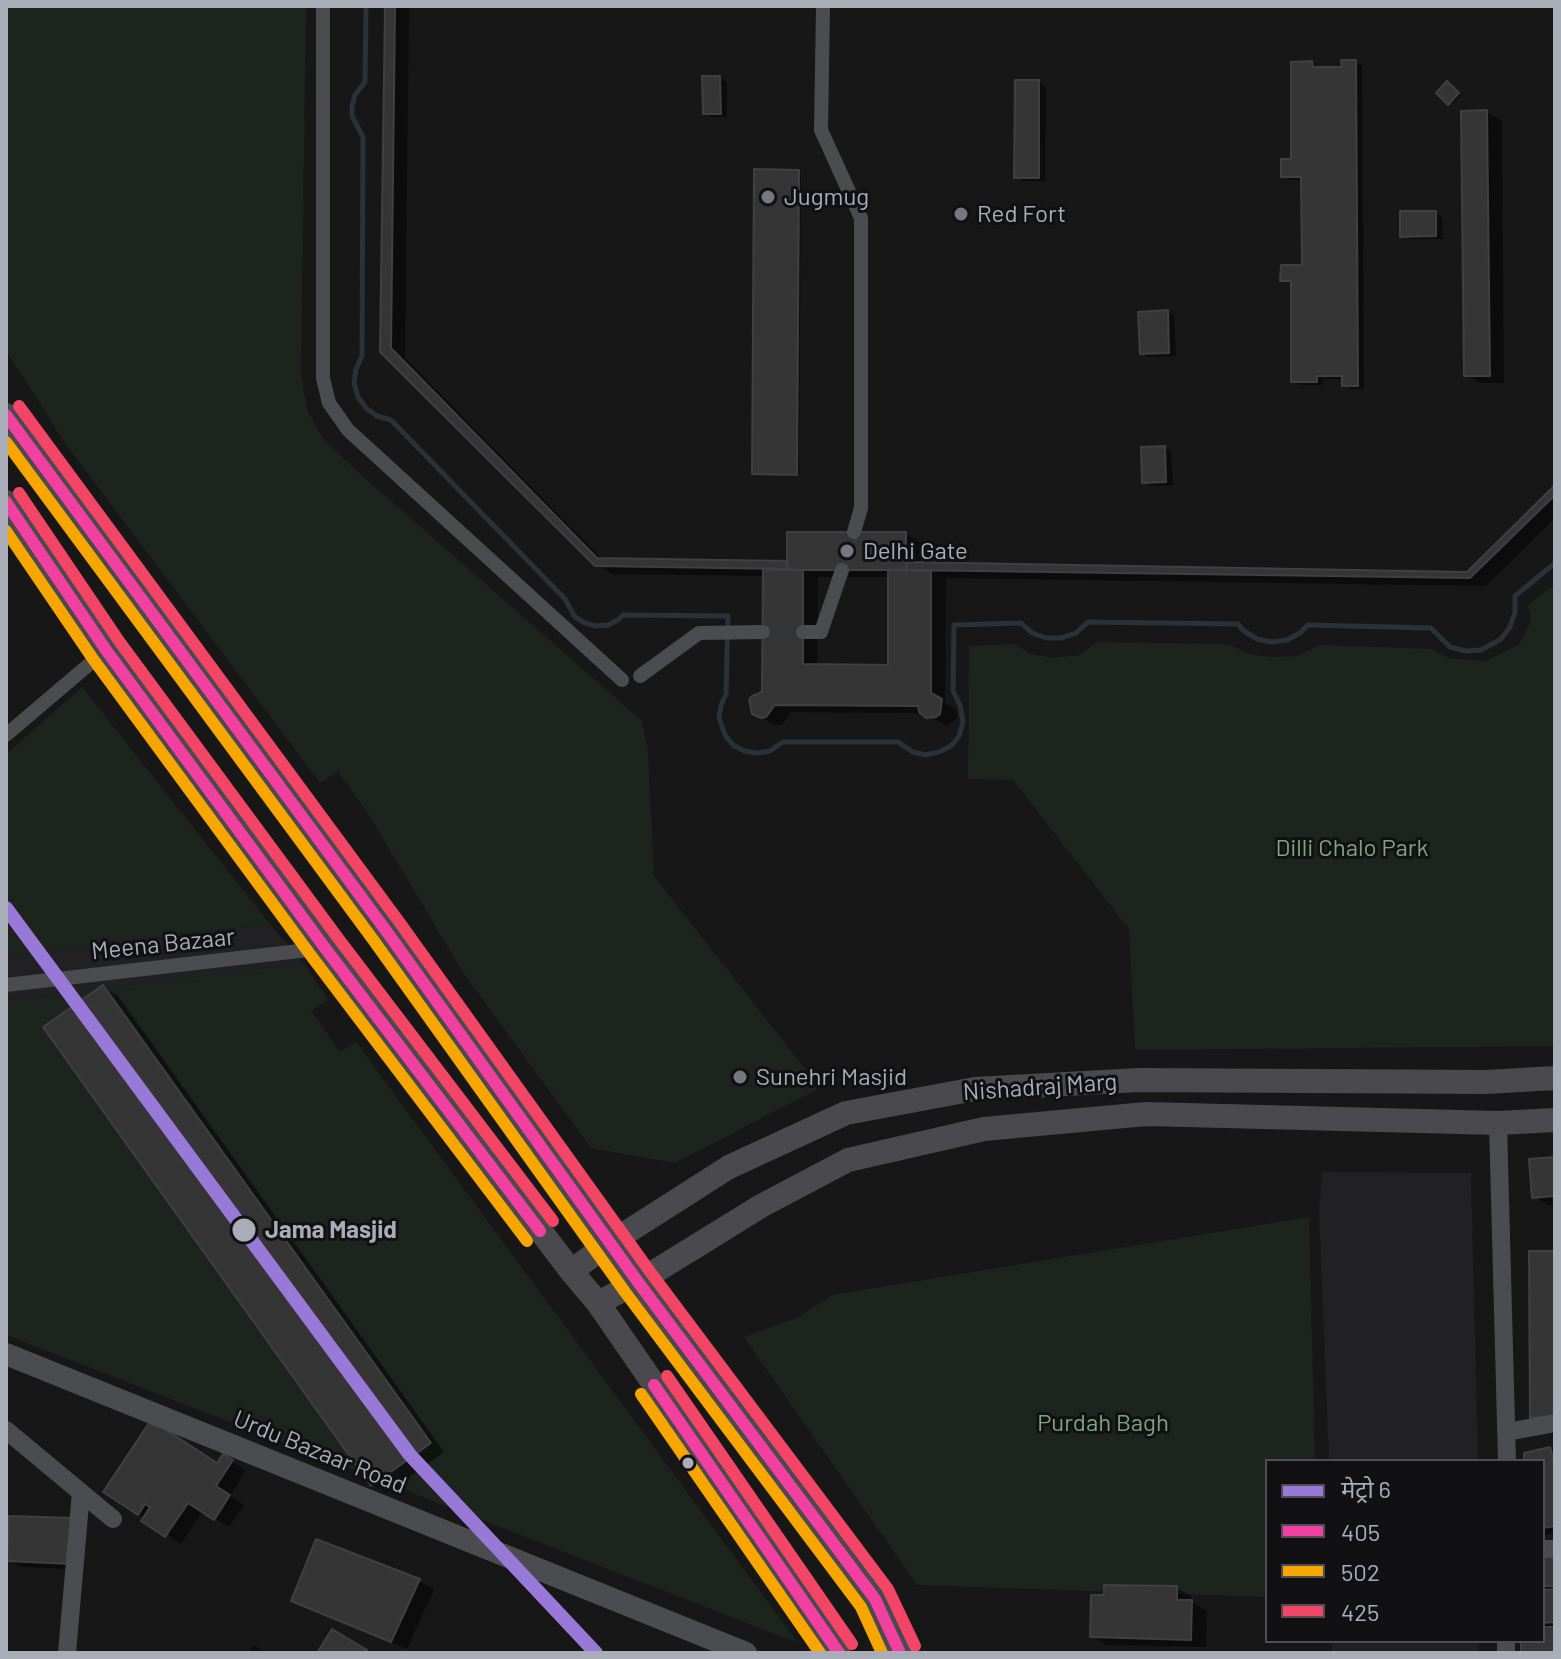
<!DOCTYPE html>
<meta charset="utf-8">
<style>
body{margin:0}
#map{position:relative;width:1561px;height:1659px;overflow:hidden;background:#171717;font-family:Barlow,"Noto Sans Devanagari",sans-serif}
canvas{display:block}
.frame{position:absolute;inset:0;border:8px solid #a8adb8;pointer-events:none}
.legend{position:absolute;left:1265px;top:1459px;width:280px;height:184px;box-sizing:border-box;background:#111113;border:2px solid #4d4f55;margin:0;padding:10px 14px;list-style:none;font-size:24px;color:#a8adb8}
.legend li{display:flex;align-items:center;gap:16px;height:40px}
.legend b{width:40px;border:2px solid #4d4f55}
</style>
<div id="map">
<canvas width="1561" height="1659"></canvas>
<div class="frame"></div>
<ul class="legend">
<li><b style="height:10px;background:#9979d8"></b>मेट्रो 6</li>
<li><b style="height:10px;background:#f240a1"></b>405</li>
<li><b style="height:10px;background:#f7a600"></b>502</li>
<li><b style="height:10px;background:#f34667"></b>425</li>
</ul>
</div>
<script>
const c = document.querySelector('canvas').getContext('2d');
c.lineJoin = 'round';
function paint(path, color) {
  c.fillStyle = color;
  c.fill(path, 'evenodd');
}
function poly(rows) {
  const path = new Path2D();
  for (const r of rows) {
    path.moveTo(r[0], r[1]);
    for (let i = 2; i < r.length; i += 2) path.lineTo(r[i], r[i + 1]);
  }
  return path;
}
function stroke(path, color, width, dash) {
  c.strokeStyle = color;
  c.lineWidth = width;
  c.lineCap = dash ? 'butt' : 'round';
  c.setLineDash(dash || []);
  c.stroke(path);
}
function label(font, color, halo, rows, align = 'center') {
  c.font = font + ' Barlow,sans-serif';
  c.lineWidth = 6;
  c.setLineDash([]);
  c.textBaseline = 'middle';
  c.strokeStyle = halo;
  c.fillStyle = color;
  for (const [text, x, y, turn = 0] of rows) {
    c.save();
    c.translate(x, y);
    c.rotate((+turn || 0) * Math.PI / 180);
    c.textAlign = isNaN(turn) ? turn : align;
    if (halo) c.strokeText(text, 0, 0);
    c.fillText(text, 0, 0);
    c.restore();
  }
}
const built = poly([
 [270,924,304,963,6,1000,6,956],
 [1322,1172,1471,1173,1478,1461,1329,1461,1319,1213],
 [1332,1641,1479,1641,1478,1653,1332,1653]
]);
const green = poly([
 [6,6,306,6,301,371,307,410,323,439,358,472,642,721,648,752,654,876,820,1088,675,1163,591,1148,462,971,367,812,338,772,320,783,67,446,6,351],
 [1555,584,1555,1046,1135,1050,1129,929,1013,780,968,779,969,646,1014,644,1030,654,1053,658,1080,655,1097,642,1228,644,1249,654,1272,657,1297,656,1320,645,1433,649,1448,658,1485,661,1519,645,1531,620,1528,605],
 [82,687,270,924,6,956,6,754],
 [304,963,328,1000,311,1011,340,1052,356,1042,798,1643,6,1335,6,1000],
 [1309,1217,1315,1461,1267,1461,1267,1597,917,1585,744,1337,798,1317,832,1295]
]);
const shadow = poly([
 [387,6,409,6,405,358,603,560,789,563,906,534,921,543,921,565,1467,574,1555,488,1555,518,1486,586,946,578,945,703,956,710,957,718,947,726,923,713,791,712,782,725,773,724,754,713,763,693,765,576,612,574,596,564,382,351],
 [818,577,890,577,890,667,817,666],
 [1355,62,1362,66,1364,389,1351,389,1344,385,1344,379,1323,379,1323,385,1300,385,1293,381,1293,284,1282,280,1304,267,1303,180,1290,180,1283,176,1293,161,1312,63,1319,67,1344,69],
 [720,78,727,82,727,117,712,117,705,113],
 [1039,82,1046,86,1045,181,1023,181,1016,177],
 [1450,85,1461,95,1452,104,1449,103],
 [1487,112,1502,121,1504,383,1481,383,1466,375],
 [798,172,801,173,799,475,756,475,754,473],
 [1435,213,1442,217,1443,239,1409,239,1402,236],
 [1167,312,1174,316,1176,356,1148,357,1141,353],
 [1165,448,1171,452,1173,485,1151,486,1144,482],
 [103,987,118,996,444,1452,387,1493,372,1484],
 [1555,1159,1555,1205,1548,1205,1533,1196],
 [1550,1449,1555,1452,1555,1533,1543,1535,1543,1461,1526,1461],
 [224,1457,246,1470,230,1496,244,1505,229,1527,203,1511,181,1544,105,1491,224,1471],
 [11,1518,80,1569,20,1567,9,1560],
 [1543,1555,1555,1555,1555,1653,1523,1653,1523,1641,1543,1641],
 [419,1581,434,1590,407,1649,293,1600],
 [1177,1588,1192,1597,1191,1602,1207,1611,1206,1647,1107,1645,1092,1636],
 [253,1645,264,1651,266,1653,248,1653]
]);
const stream = poly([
 [366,6,365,82,355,95,352,106,352,116,363,137,362,356,356,369,354,383,358,397,366,408,377,416,391,420,565,599,575,617,585,623,596,626,608,625,618,620,623,615,728,616,726,694,721,705,719,718,725,735,733,745,744,751,757,753,770,751,783,742,898,742,913,752,926,755,939,752,951,746,959,736,963,722,960,705,953,691,954,625,1021,623,1032,633,1046,638,1061,638,1076,633,1088,622,1238,624,1244,631,1257,639,1272,642,1287,640,1300,633,1308,625,1431,628,1450,647,1466,651,1481,650,1501,639,1510,627,1515,612,1515,596,1555,563]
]);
const building = poly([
 [385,6,395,6,391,348,597,558,787,561,787,569,595,566,380,352,385,6],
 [1341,60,1356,60,1358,386,1342,386,1342,376,1317,376,1317,382,1291,382,1291,281,1280,281,1281,265,1302,265,1301,177,1281,177,1281,159,1291,159,1291,62,1312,61,1313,67,1342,67,1341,60],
 [702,76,720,76,721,114,703,114,702,76],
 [1015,80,1039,80,1039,178,1014,178,1015,80],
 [1447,81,1459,93,1448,105,1436,93,1447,81],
 [1487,110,1490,376,1464,376,1461,111,1487,110],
 [754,169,799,170,797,475,752,474,754,169],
 [1400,211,1436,211,1436,236,1400,237,1400,211],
 [1168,310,1169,353,1140,354,1138,312,1168,310],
 [1165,446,1166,482,1142,483,1141,447,1165,446],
 [1555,485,1555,495,1470,578,907,570,907,562,1467,572,1555,485],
 [787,532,906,532,906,570,787,570,787,532],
 [763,569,803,570,803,664,888,665,888,570,931,571,931,693,942,699,940,714,936,717,926,718,919,712,918,706,775,705,766,717,761,718,752,714,749,700,752,696,762,692,763,569],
 [103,985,431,1443,371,1486,43,1027,103,985],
 [1555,1157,1555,1196,1532,1198,1529,1159,1555,1157],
 [1529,1251,1555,1251,1555,1416,1530,1418,1529,1251],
 [151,1420,217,1463,223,1454,233,1460,216,1486,230,1495,214,1520,188,1503,165,1537,141,1521,150,1507,145,1504,138,1515,103,1492,151,1420],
 [1550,1447,1555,1465,1555,1526,1543,1528,1543,1461,1524,1461,1524,1453,1550,1447],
 [9,1516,72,1518,70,1564,7,1561,9,1516],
 [316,1539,420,1579,391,1642,291,1601,316,1539],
 [1543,1553,1555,1553,1555,1586,1543,1586,1543,1553],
 [1104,1585,1177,1586,1177,1600,1192,1600,1191,1640,1090,1637,1091,1595,1104,1595,1104,1585],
 [1555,1589,1555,1622,1543,1623,1543,1590,1555,1589],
 [1543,1627,1555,1627,1555,1653,1521,1653,1521,1641,1543,1641,1543,1627],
 [332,1629,367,1650,365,1653,317,1653,332,1629]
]);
const pedestrianTunnel = poly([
 [842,570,854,532],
 [763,632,803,632]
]);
const pedestrian = poly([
 [323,6,323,378,329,403,348,430,622,680],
 [823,6,821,130,861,218,861,508,854,532],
 [803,632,821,632,842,570],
 [640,676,699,633,763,632],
 [6,735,106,650],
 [6,985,325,948]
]);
const minor = poly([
 [1498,1123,1507,1461],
 [6,1430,113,1519],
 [1507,1432,1555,1423],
 [1543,1549,1555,1549],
 [67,1653,81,1492],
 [1506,1653,1506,1641]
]);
const tertiary = poly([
 [6,1354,746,1653]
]);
const secondary = poly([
 [6,415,387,932,638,1282,875,1599,900,1653],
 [6,502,106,650,325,948,571,1271,598,1303,839,1653],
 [571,1271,610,1243,729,1167,846,1113,975,1089,1139,1080,1486,1082,1555,1078],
 [598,1303,638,1282,761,1206,848,1160,984,1129,1146,1114,1498,1123,1555,1120]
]);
const bus1 = poly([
 [6,415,387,932,638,1282,875,1599,900,1653],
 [6,502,106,650,325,948,540,1231],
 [654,1385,839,1653]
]);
const bus2 = poly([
 [6,442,374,941,625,1292,861,1607,882,1653],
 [6,531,93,659,312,957,527,1241],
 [641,1394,820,1653]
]);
const bus3 = poly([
 [19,406,400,923,651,1273,888,1589,915,1646],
 [19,493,119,641,338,938,553,1221],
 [667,1376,852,1644]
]);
const metro1 = poly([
 [6,908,410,1455,596,1653]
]);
const markers = [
 [768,197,8,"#757880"],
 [961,214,8,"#757880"],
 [847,551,8,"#757880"],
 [740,1077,8,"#757880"],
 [244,1230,13,"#a8adb8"],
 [688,1463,7,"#a8adb8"]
];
const poiNames = [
 ["Jugmug",784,197],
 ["Red Fort",977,214],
 ["Delhi Gate",863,551],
 ["Sunehri Masjid",756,1077]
];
const parkNames = [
 ["Dilli Chalo Park",1352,848],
 ["Purdah Bagh",1103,1423]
];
const streetNames = [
 ["Meena Bazaar",163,944,-6],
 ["Nishadraj Marg",1040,1087,-4],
 ["Urdu Bazaar Road",320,1452,22]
];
const stopNames = [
 ["Jama Masjid",265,1230]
];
paint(built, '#212123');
paint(green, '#1d241e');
paint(shadow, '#0007');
stroke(stream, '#2a3239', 5);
paint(building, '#353536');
stroke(building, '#3f4043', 2);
stroke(pedestrianTunnel, '#343537', 14, [14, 7]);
stroke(pedestrian, '#4b4c50', 14);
stroke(minor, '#4b4c50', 18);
stroke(tertiary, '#4b4c50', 22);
stroke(secondary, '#4a4a4e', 24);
stroke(bus1, '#f240a1', 12);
stroke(bus2, '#f7a600', 12);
stroke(bus3, '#f34667', 12);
stroke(metro1, '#9979d8', 14);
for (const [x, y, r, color] of markers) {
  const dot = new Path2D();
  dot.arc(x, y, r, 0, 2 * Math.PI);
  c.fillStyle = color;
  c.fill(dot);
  stroke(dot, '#111113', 3);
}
label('24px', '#a8adb8', '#111113', poiNames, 'left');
label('24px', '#7fa381', '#111113', parkNames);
label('24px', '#a8adb8', '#111113', streetNames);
label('bold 24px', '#a8adb8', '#111113', stopNames, 'left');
</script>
